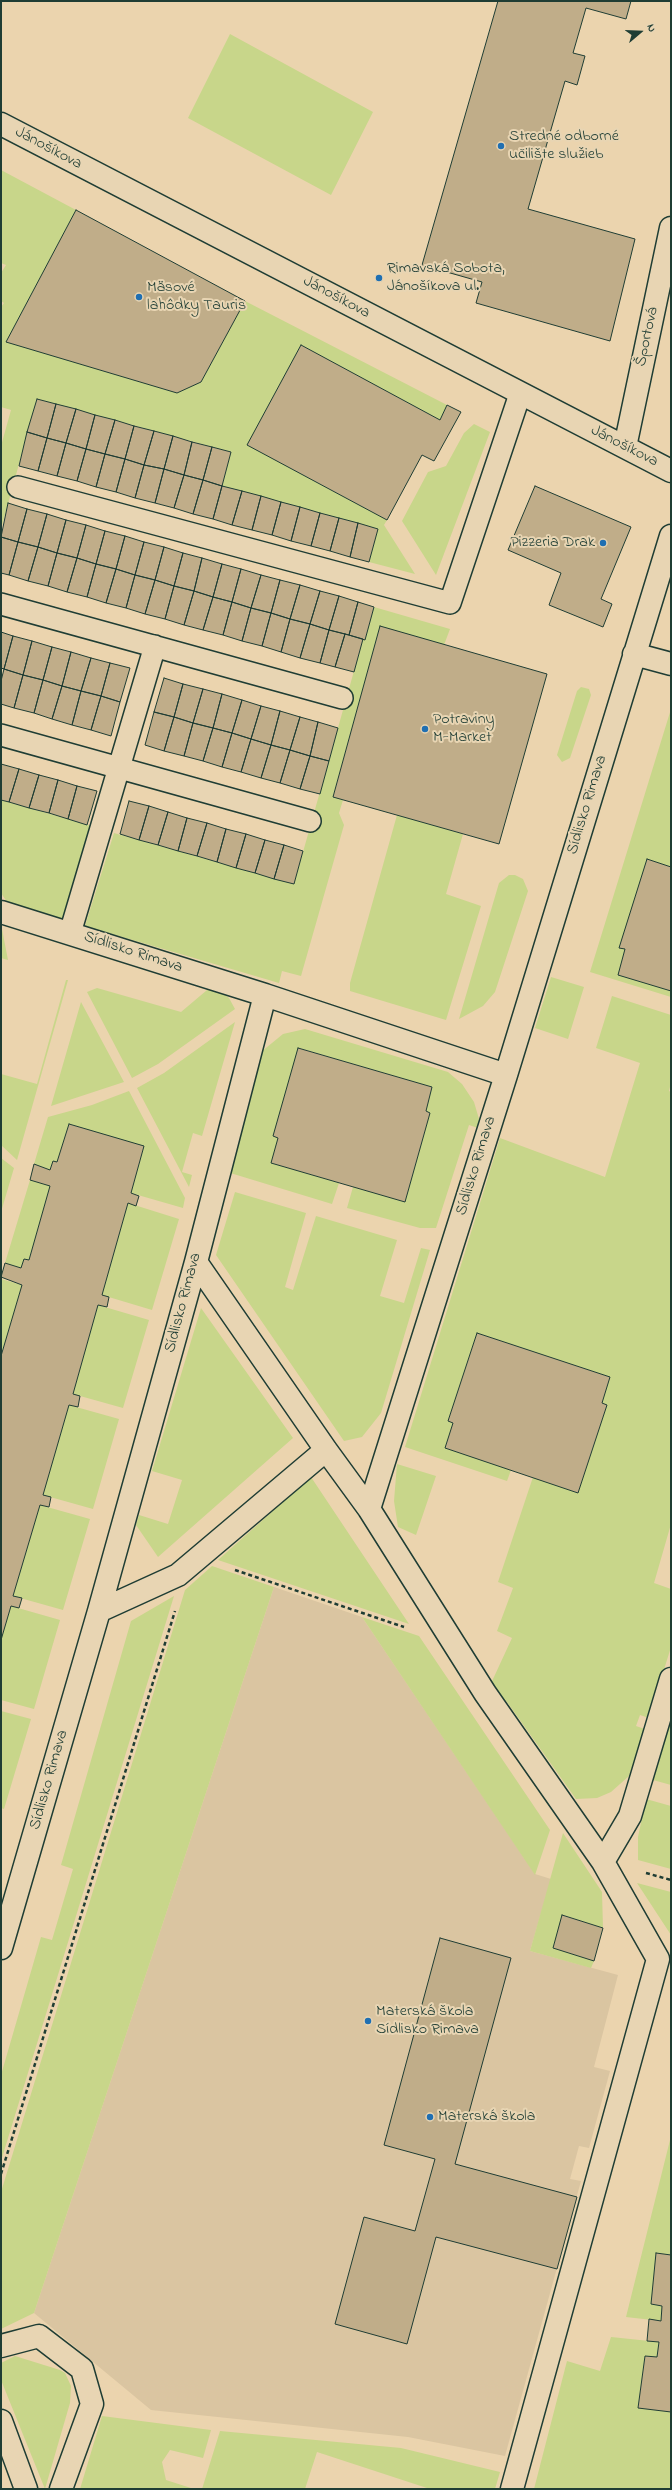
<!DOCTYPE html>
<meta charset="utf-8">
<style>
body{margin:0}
#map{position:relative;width:672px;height:2490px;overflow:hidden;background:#ebd4ae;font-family:"Indie Flower",sans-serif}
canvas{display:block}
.frame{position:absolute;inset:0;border:2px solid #1f3d34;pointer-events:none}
.north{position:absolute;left:620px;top:12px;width:40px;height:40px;-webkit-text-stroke:3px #e8d5b3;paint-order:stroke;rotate:71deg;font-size:11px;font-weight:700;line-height:16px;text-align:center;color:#1f3d34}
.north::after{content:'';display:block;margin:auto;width:14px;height:18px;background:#1f3d34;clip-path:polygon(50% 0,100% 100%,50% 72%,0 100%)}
</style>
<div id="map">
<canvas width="672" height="2490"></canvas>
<div class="frame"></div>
<div class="north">N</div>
</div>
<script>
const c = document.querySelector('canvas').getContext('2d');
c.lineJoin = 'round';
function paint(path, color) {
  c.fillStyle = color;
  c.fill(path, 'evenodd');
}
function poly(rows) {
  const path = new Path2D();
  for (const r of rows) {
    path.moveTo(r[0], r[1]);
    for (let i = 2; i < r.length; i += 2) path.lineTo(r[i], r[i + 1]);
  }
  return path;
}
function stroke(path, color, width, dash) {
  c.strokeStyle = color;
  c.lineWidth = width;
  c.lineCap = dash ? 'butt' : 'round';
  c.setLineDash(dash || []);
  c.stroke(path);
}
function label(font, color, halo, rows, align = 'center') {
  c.font = font + ' "Indie Flower",sans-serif';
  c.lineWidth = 4;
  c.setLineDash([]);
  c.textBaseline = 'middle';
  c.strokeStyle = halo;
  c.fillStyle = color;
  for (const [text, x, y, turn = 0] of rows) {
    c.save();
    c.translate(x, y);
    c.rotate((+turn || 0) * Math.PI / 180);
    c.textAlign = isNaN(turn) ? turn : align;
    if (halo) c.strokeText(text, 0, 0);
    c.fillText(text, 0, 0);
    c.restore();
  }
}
const built = poly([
 [274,1587,362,1617,535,1874,551,1879,530,1951,618,1975,594,2067,610,2071,589,2148,579,2146,570,2179,581,2181,505,2456,408,2437,151,2410,34,2313]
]);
const green = poly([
 [230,34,373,112,331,195,188,118],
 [1,170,76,210,7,342,177,393,201,382,245,301,447,405,440,420,301,345,248,445,387,520,384,525,415,574,369,562,378,529,222,486,231,452,37,399,1,529,1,446,11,410,1,407,1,307,4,303,1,301,1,273,6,265,1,263],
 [474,424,490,432,436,575,402,521,428,472,446,466,464,433],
 [374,607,450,629,444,645,380,627,333,796,343,800,339,813,344,825,301,976,282,971,279,983,85,926,114,833,294,884,363,639,365,639],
 [581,687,589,689,591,695,570,758,562,762,557,755,577,691],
 [671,709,671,867,648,860,620,948,625,949,619,975,671,991,671,997,590,972],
 [1,800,92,826,63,919,7,902,1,893],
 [397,815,463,834,446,894,481,906,446,1020,350,991,350,983],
 [509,875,515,875,523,879,528,891,495,992,483,1006,459,1019,499,883],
 [1,924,8,960,1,958],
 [551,977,584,987,568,1039,535,1028],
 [66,980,68,980,17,1160,1,1145,1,1074,37,1084],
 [213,985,229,998,235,1009,158,1064,132,1078,87,992,97,988,181,1012],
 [612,996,671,1015,671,1083,669,1091,671,1092,671,1524,654,1583,671,1589,671,1647,649,1718,640,1715,636,1726,645,1729,629,1776,611,1792,597,1798,576,1799,507,1702,487,1692,512,1638,497,1631,513,1588,498,1582,533,1477,578,1493,607,1405,602,1403,610,1377,477,1333,448,1421,453,1423,445,1448,511,1470,507,1481,405,1447,500,1138,605,1177,640,1063,596,1048],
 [81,1002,124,1082,51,1106],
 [235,1022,202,1136,193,1133,182,1172,192,1175,189,1187,137,1088,164,1073],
 [305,1029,448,1072,462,1084,474,1102,479,1119,478,1128,469,1125,436,1228,420,1228,347,1208,353,1187,405,1202,430,1113,426,1111,432,1087,299,1048,273,1136,278,1138,271,1163,339,1183,332,1204,227,1172,261,1052,283,1034],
 [129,1091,185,1198,183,1208,131,1193,144,1147,69,1124,57,1162,53,1161,50,1170,34,1164,48,1117,92,1105],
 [1,1158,14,1168,1,1212],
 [30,1180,50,1186,29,1260,21,1268,5,1263],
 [235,1192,306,1213,285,1287,293,1290,316,1216,397,1240,380,1296,404,1303,421,1248,430,1250,381,1413,362,1437,344,1441,216,1255],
 [128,1203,179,1219,152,1310,102,1295],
 [1,1279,22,1285,1,1356],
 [98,1305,149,1320,123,1408,73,1394],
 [201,1308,293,1438,158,1557,136,1525,139,1515,168,1524,182,1480,152,1471],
 [69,1405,119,1419,93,1509,43,1495],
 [397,1464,436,1476,416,1535,398,1527,394,1501],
 [311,1477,409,1624,218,1560],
 [40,1505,90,1519,63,1610,13,1596],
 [212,1566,274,1587,34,2313,1,2329,1,2192,185,1590],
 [174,1596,1,2161,1,2075,41,1937,52,1940,73,1869,61,1865,131,1621],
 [11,1606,60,1620,34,1709,1,1700,1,1640],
 [362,1617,419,1636,550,1830,535,1875],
 [1,1711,31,1719,4,1809,1,1808],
 [671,1716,671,1785,653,1780],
 [646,1799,671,1806,671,1869,638,1860,638,1837],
 [563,1833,602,1892,603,1928,563,1915,553,1948,594,1961,591,1968,530,1951],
 [637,1883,671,1892,671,1935],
 [671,2136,671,2255,656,2253,651,2304,662,2306,661,2321,626,2317],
 [611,2337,659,2342,657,2357,645,2356,638,2408,671,2412,671,2489,534,2489,567,2361,600,2371],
 [15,2356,60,2370,65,2373,71,2386,70,2403,45,2489,1,2380,1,2363],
 [102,2416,211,2430,203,2458,170,2450,162,2462,166,2480,194,2489,80,2489],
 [220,2431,401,2448,500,2472,495,2489,430,2489,317,2452,305,2489,202,2489]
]);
const building = poly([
 [498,1,631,1,626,19,586,8,573,53,585,56,577,85,565,81,528,209,635,239,610,341,476,303,482,282,422,265,498,1],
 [76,210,245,301,201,382,177,393,6,342,76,210],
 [301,345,440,420,447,405,461,412,434,461,422,455,387,520,247,445,301,345],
 [37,399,56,404,47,438,27,432,37,399],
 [56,404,76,409,66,443,47,438,56,404],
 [76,409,95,415,86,449,66,443,76,409],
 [95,415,115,420,105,454,86,449,95,415],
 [115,420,134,426,125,459,105,454,115,420],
 [134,426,154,431,144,465,125,459,134,426],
 [154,431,173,436,164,469,144,465,154,431],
 [27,432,47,438,38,471,19,466,27,432],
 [173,436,192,442,184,475,164,469,173,436],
 [47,438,66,443,57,476,38,471,47,438],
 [192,442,212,447,203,480,184,475,192,442],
 [66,443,86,449,77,481,57,476,66,443],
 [212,447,231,452,222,486,203,480,212,447],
 [86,449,105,454,96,487,77,481,86,449],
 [105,454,125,459,116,492,96,487,105,454],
 [125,459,144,465,135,498,116,492,125,459],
 [144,465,164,469,155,503,135,498,144,465],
 [164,469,184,475,174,508,155,503,164,469],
 [184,475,203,480,193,514,174,508,184,475],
 [203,480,222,486,213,519,193,514,203,480],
 [222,486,242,491,232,525,213,519,222,486],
 [535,486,631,527,601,599,612,604,603,627,549,605,561,573,508,550,535,486],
 [242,491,261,496,252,530,232,525,242,491],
 [261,496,281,502,272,535,252,530,261,496],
 [281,502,300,507,291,541,272,535,281,502],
 [8,503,27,509,18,542,1,537,8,503],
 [300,507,320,513,311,546,291,541,300,507],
 [27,509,47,514,38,547,18,542,27,509],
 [320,513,339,518,330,551,311,546,320,513],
 [47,514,66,520,57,553,38,547,47,514],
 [339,518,358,523,350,557,330,551,339,518],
 [66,520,86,525,77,558,57,553,66,520],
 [358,523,378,529,369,562,350,557,358,523],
 [86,525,105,531,96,564,77,558,86,525],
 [105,531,125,536,116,569,96,564,105,531],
 [125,536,144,542,135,575,116,569,125,536],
 [1,537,18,542,9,575,1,573,1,537],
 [18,542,38,547,28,581,9,575,18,542],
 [144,542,164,547,155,580,135,575,144,542],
 [38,547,57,553,48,586,28,581,38,547],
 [164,547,183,553,174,586,155,580,164,547],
 [57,553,77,558,67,592,48,586,57,553],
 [183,553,202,558,194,591,174,586,183,553],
 [77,558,96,564,87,597,67,592,77,558],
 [202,558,222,564,213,597,194,591,202,558],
 [96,564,116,569,106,603,87,597,96,564],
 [222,564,241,569,232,602,213,597,222,564],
 [116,569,135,575,126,608,106,603,116,569],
 [241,569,261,575,251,608,232,602,241,569],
 [135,575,155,580,145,614,126,608,135,575],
 [261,575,280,580,271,613,251,608,261,575],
 [155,580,174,586,165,619,145,614,155,580],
 [280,580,300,585,290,619,271,613,280,580],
 [300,585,320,591,310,624,290,619,300,585],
 [174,586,194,591,184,625,165,619,174,586],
 [194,591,213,597,203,630,184,625,194,591],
 [320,591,339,596,329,630,310,624,320,591],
 [339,596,358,602,349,635,329,630,339,596],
 [213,597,232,602,223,635,203,630,213,597],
 [232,602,251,608,242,641,223,635,232,602],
 [358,602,374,607,365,640,349,635,358,602],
 [251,608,271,613,262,646,242,641,251,608],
 [271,613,290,619,281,652,262,646,271,613],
 [290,619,310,624,300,658,281,652,290,619],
 [310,624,329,630,320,663,300,658,310,624],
 [380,626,547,674,499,844,333,797,380,626],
 [329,630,345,634,335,667,320,663,329,630],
 [1,632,13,636,4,669,1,668,1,632],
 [345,634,363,639,354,672,335,667,345,634],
 [13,636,32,641,23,675,4,669,13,636],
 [32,641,52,647,43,680,23,675,32,641],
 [52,647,71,652,62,686,43,680,52,647],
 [71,652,91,658,81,691,62,686,71,652],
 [91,658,110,663,101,696,81,691,91,658],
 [110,663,130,668,120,702,101,696,110,663],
 [4,669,23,675,14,708,1,704,1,681,4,669],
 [23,675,43,680,34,713,14,708,23,675],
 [164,678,183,684,174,717,154,712,164,678],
 [43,680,62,686,52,719,34,713,43,680],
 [183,684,203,689,193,723,174,717,183,684],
 [62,686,81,691,72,725,52,719,62,686],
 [203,689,222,694,213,728,193,723,203,689],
 [81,691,101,696,91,730,72,725,81,691],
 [222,694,242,700,232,733,213,728,222,694],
 [101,696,120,702,111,736,91,730,101,696],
 [242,700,261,706,251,739,232,733,242,700],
 [261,706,280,711,271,745,251,739,261,706],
 [280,711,300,717,290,750,271,745,280,711],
 [154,712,174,717,164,751,145,745,154,712],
 [174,717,193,723,184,756,164,751,174,717],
 [300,717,318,722,310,756,290,750,300,717],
 [318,722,338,728,329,761,310,756,318,722],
 [193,723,213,728,203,761,184,756,193,723],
 [213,728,232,733,222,767,203,761,213,728],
 [232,733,251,739,241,772,222,767,232,733],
 [251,739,271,745,261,778,241,772,251,739],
 [271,745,290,750,280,783,261,778,271,745],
 [290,750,310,756,300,789,280,783,290,750],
 [310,756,329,761,320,794,300,789,310,756],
 [1,764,19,769,9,802,1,800,1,764],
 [19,769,39,775,29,808,9,802,19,769],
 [39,775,58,780,49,813,29,808,39,775],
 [58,780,77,786,68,819,49,813,58,780],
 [77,786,97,791,87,825,68,819,77,786],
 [129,801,149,806,139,840,120,834,129,801],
 [149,806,168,812,158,845,139,840,149,806],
 [168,812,187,818,178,851,158,845,168,812],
 [187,818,207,823,197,856,178,851,187,818],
 [207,823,226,829,217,862,197,856,207,823],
 [226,829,246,834,236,868,217,862,226,829],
 [246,834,265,840,255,873,236,868,246,834],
 [265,840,284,845,274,879,255,873,265,840],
 [284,845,303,851,294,884,274,879,284,845],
 [647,859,671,867,671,991,618,975,625,949,619,948,647,859],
 [298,1048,432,1087,426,1111,430,1113,405,1202,271,1163,278,1138,273,1136,298,1048],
 [69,1124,144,1146,131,1193,139,1196,136,1206,128,1203,102,1295,109,1297,107,1307,98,1305,73,1394,80,1396,78,1407,69,1405,43,1495,51,1497,49,1507,40,1505,13,1596,22,1598,19,1608,11,1606,1,1640,1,1356,22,1285,1,1277,5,1263,21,1268,24,1259,29,1260,50,1186,30,1180,34,1164,50,1170,53,1161,57,1162,69,1124],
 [477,1333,610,1377,602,1403,607,1405,578,1493,445,1448,453,1423,448,1421,477,1333],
 [562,1915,603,1928,594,1961,553,1948,562,1915],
 [440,1938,511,1958,455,2164,577,2197,557,2269,436,2237,407,2344,335,2324,364,2217,415,2231,435,2159,384,2145,440,1938],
 [656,2253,671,2255,671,2412,638,2408,645,2356,657,2357,659,2342,647,2341,649,2319,661,2321,662,2306,651,2304,656,2253]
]);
const path = poly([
 [235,1570,404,1627],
 [646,1873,671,1880],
 [1,2174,175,1611]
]);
const lane = poly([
 [18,487,450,603,520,394],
 [1,604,342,698],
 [1,735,310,821],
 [70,933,155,646]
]);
const street = poly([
 [1,124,671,471],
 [625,447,671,228],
 [634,654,671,664],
 [1,912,265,995,196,1262,99,1611,1,1948],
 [265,995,506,1075],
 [196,1262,326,1450,369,1509,485,1693,603,1862,658,1959,512,2489],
 [369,1509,506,1075,671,536],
 [99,1611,178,1575,326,1450],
 [603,1862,630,1816,671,1679],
 [1,2346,39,2336,82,2369,92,2404,61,2489],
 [1,2421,26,2489]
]);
const markers = [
 [501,146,4,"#1f6fb2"],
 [379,278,4,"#1f6fb2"],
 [139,297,4,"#1f6fb2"],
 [603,543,4,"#1f6fb2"],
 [425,729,4,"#1f6fb2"],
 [368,2021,4,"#1f6fb2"],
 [430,2117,4,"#1f6fb2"]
];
const poiNames = [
 ["Stredné odborné",509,137],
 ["učilište služieb",509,155],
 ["Rimavská Sobota,",387,269],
 ["Jánošíkova ul.",387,287],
 ["Mäsové",147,288],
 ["lahôdky Tauris",147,306],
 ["Pizzeria Drak",595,543,"right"],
 ["Potraviny",433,720],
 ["M-Market",433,738],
 ["Materská škola",376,2012],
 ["Sídlisko Rimava",376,2030],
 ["Materská škola",438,2117]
];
const streetNames = [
 ["Jánošíkova",48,149,28],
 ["Jánošíkova",336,298,28],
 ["Športová",648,337,-78],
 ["Jánošíkova",624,447,27],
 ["Sídlisko Rimava",588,805,-73],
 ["Sídlisko Rimava",133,953,18],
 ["Sídlisko Rimava",477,1166,-73],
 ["Sídlisko Rimava",184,1303,-75],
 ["Sídlisko Rimava",50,1780,-74]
];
paint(built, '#dac5a1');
paint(green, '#c8d68a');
paint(building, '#c0ad89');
stroke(building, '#1f3d34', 1);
stroke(lane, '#1f3d34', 24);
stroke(street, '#1f3d34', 25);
stroke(path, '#1f3d34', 2.5, [4, 3]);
stroke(lane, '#e8d5b3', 21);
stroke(street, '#e8d5b3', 22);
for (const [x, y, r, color] of markers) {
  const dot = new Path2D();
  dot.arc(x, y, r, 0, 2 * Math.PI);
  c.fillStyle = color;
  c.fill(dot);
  stroke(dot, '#e8d5b3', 1.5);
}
label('16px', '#1f3d34', '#e8d5b3', poiNames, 'left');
label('16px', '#1f3d34', '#e8d5b3', streetNames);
</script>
